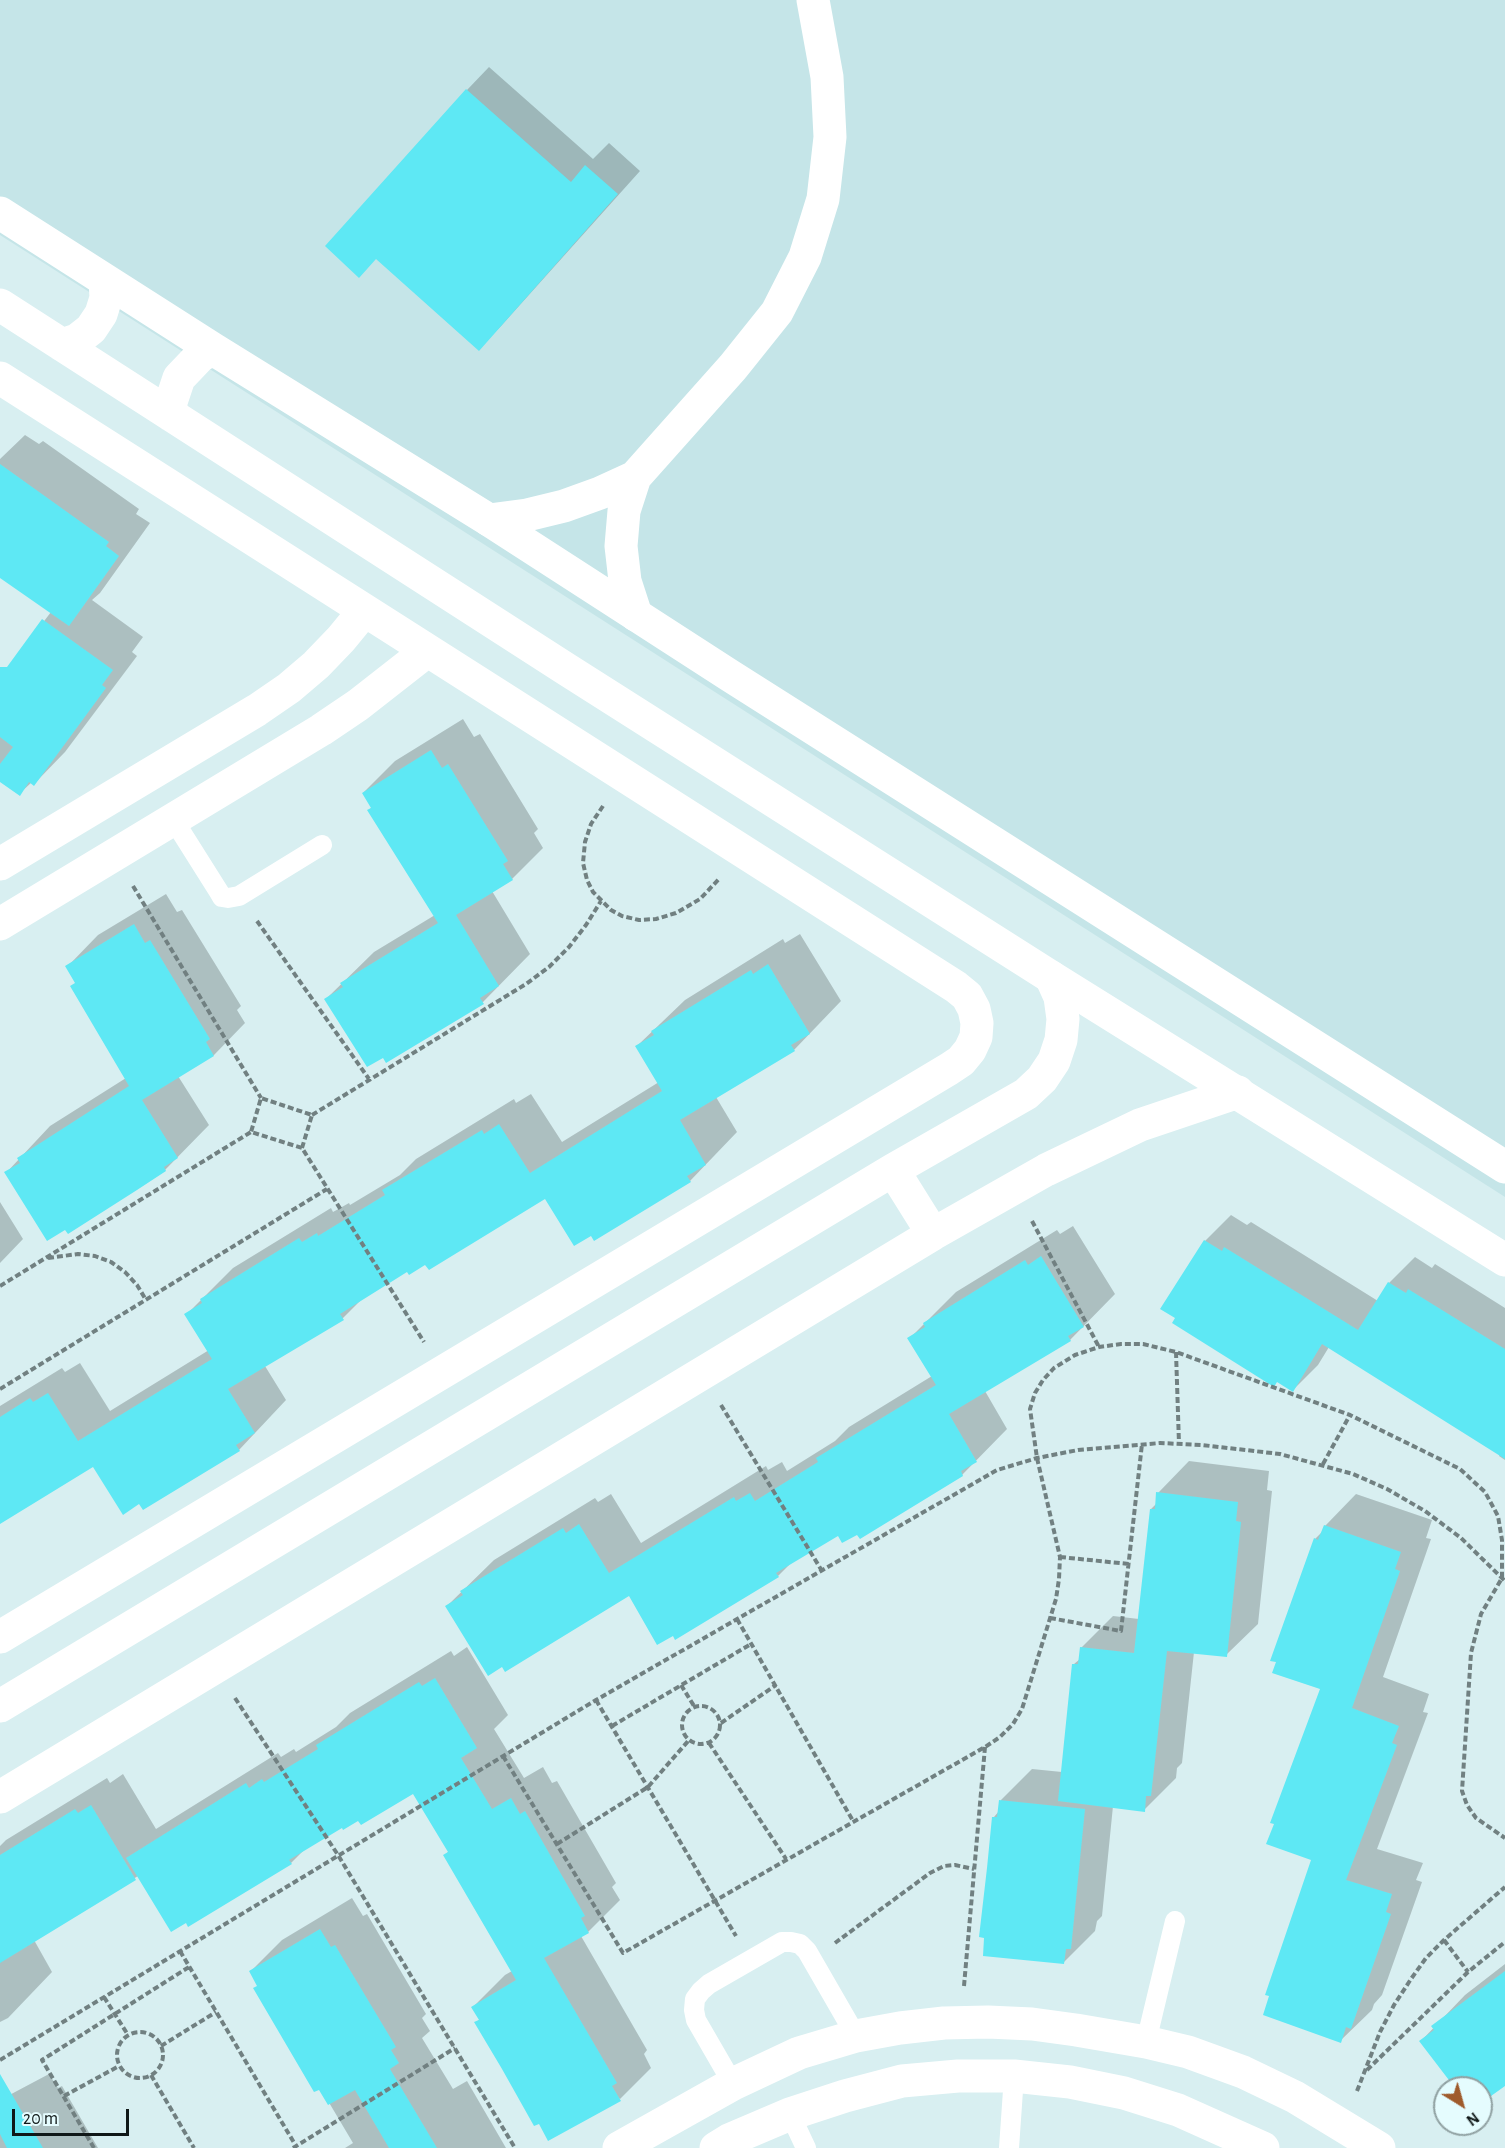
<!DOCTYPE html>
<style>
body{margin:0}
#map{position:relative;width:1505px;height:2148px;overflow:hidden;background:#d8eff1;font-family:"Alegreya Sans",sans-serif}
canvas{display:block}
.north{position:absolute;left:1433px;top:2076px;width:60px;height:60px;box-sizing:border-box;background:#e5fcfe;border:2px solid #90a1a2;border-radius:50%;rotate:143deg;font-size:16px;font-weight:700;line-height:24px;text-align:center;color:#101818}
.north::after{content:'';display:block;margin:auto;width:21px;height:27px;background:#9f5b2c;clip-path:polygon(50% 0,100% 100%,50% 72%,0 100%)}
.scale{position:absolute;left:12px;top:2109px;width:117px;height:27px;box-sizing:border-box;border:3px solid #101818;border-top:0;padding-left:8px;font-size:18px;line-height:21px;white-space:nowrap;color:#101818;-webkit-text-stroke:4px #e5fcfe;paint-order:stroke}
</style>
<div id="map">
<canvas width="1505" height="2148"></canvas>
<div class="north">N</div>
<div class="scale">20 m</div>
</div>
<script>
const c = document.querySelector('canvas').getContext('2d');
c.lineJoin = 'round';
function paint(path, color) {
  c.fillStyle = color;
  c.fill(path, 'evenodd');
}
function poly(rows) {
  const path = new Path2D();
  for (const r of rows) {
    if (r.length === 3) {
      path.moveTo(r[0] + r[2], r[1]);
      path.arc(r[0], r[1], r[2], 0, 2 * Math.PI);
      continue;
    }
    path.moveTo(r[0], r[1]);
    for (let i = 2; i < r.length; i += 2) path.lineTo(r[i], r[i + 1]);
  }
  return path;
}
function stroke(path, color, width, dash) {
  c.strokeStyle = color;
  c.lineWidth = width;
  c.lineCap = dash ? 'butt' : 'round';
  c.setLineDash(dash || []);
  c.stroke(path);
}
const built = poly([
 [0,0,1505,0,1505,1197,0,235]
]);
const shadow = poly([
 [489,67,593,159,609,143,640,171,501,326,479,349,467,90],
 [25,435,39,444,43,441,139,509,136,514,150,523,100,593,92,600,143,637,132,652,137,656,65,752,34,784,32,782,19,794,0,780,0,679,51,612,0,576,0,459],
 [463,719,474,737,480,734,538,829,534,833,543,848,512,879,492,891,530,954,483,1002,326,999,374,952,435,915,369,810,372,807,363,793,395,761],
 [166,894,177,912,182,910,241,1006,237,1010,245,1023,214,1055,178,1076,209,1125,165,1170,6,1173,50,1126,126,1078,67,967,98,935],
 [800,934,841,1001,794,1050,716,1097,737,1132,690,1181,545,1197,426,1263,408,1270,365,1296,343,1318,265,1366,286,1400,239,1450,94,1465,0,1522,0,1406,62,1368,65,1372,80,1363,110,1411,209,1350,186,1315,233,1268,331,1208,333,1212,349,1203,350,1205,400,1175,416,1159,514,1099,516,1103,531,1094,562,1142,659,1082,637,1046,685,1000,783,939,785,943],
 [0,1202,23,1239,0,1263],
 [1231,1215,1247,1225,1251,1222,1378,1301,1389,1283,1415,1257,1432,1268,1435,1264,1505,1308,1505,1460,1499,1456,1500,1454,1329,1347,1318,1365,1293,1390,1162,1309,1205,1241],
 [1073,1226,1115,1294,1070,1340,985,1391,1007,1429,962,1475,860,1537,857,1533,838,1534,793,1561,778,1576,630,1594,447,1606,494,1560,595,1498,598,1502,611,1494,641,1543,766,1466,768,1470,782,1462,787,1471,835,1441,849,1427,932,1376,909,1339,956,1292,1057,1230,1060,1234],
 [1189,1461,1269,1471,1267,1490,1272,1491,1258,1624,1226,1655,1194,1652,1182,1763,1177,1768,1176,1778,1144,1810,1113,1806,1102,1916,1097,1921,1095,1931,1064,1962,994,1817,999,1811,1001,1800,1032,1769,1062,1772,1074,1664,1080,1659,1081,1648,1113,1616,1139,1619,1151,1509,1157,1503,1158,1493],
 [1356,1494,1432,1520,1426,1538,1431,1539,1383,1677,1429,1694,1423,1712,1428,1713,1377,1849,1423,1863,1416,1880,1422,1882,1382,1995,1374,2004,1372,2010,1340,2041,1313,1859,1322,1689,1315,1539,1323,1531,1325,1526],
 [467,1647,508,1715,494,1729,524,1778,543,1767,552,1783,557,1781,616,1883,612,1887,620,1900,588,1932,581,1936,647,2050,644,2054,651,2068,620,2099,476,2022,480,2019,473,2007,505,1975,512,1971,445,1855,449,1851,413,1791,342,1826,306,1848,291,1863,138,1876,34,1940,52,1972,8,2018,0,2022,0,1846,6,1840,107,1778,110,1783,123,1774,156,1829,278,1753,281,1757,294,1749,296,1752,336,1727,350,1713,451,1651,454,1656],
 [352,1898,363,1916,367,1914,426,2014,422,2018,430,2031,422,2038,453,2089,467,2081,506,2148,345,2148,353,2143,251,1971,282,1940],
 [1505,1964,1505,2084,1481,2095,1481,2088,1456,2088,1421,2041,1465,1995],
 [49,2074,58,2088,62,2086,98,2148,0,2148,0,2100]
]);
const building = poly([
 [466,89,571,182,585,165,618,194,479,351,376,259,359,278,325,246],
 [0,464,109,542,106,546,119,556,69,626,0,578],
 [42,619,113,670,102,685,106,688,34,786,29,782,20,796,0,782,0,764,13,747,0,737,0,667,7,667],
 [431,750,442,768,448,764,508,861,503,864,513,880,456,915,499,986,480,998,484,1004,386,1063,383,1058,367,1067,324,999,343,987,340,983,438,923,367,810,371,808,362,793],
 [134,924,145,943,150,940,210,1039,206,1042,214,1056,142,1100,178,1158,164,1167,166,1171,137,1190,68,1234,65,1230,47,1241,4,1172,20,1163,17,1158,129,1086,70,986,75,983,65,966],
 [768,964,810,1034,791,1045,795,1051,680,1120,706,1165,687,1176,691,1182,594,1241,591,1236,574,1246,545,1199,429,1270,425,1265,409,1275,407,1272,340,1314,344,1320,228,1389,255,1433,236,1445,240,1451,143,1510,139,1504,123,1515,93,1467,0,1524,0,1417,30,1398,33,1402,48,1393,78,1441,212,1359,184,1314,202,1303,200,1299,299,1238,302,1242,317,1233,318,1236,385,1195,382,1190,482,1130,484,1134,499,1124,530,1173,662,1091,635,1046,654,1035,651,1031,751,970,753,974],
 [1204,1240,1222,1251,1224,1247,1358,1330,1388,1282,1406,1293,1408,1289,1505,1349,1505,1459,1322,1344,1293,1392,1277,1382,1274,1387,1172,1323,1175,1318,1160,1309],
 [1041,1256,1084,1327,1068,1336,1071,1341,949,1414,977,1462,961,1471,963,1476,860,1539,857,1535,842,1543,838,1536,776,1573,779,1577,675,1640,673,1636,657,1645,629,1596,505,1672,502,1667,488,1676,445,1606,463,1595,460,1591,563,1528,566,1533,579,1524,609,1573,734,1497,736,1501,750,1493,755,1501,818,1462,816,1458,936,1385,907,1338,925,1327,923,1323,1025,1260,1028,1265],
 [1156,1492,1238,1502,1236,1521,1241,1522,1227,1657,1167,1651,1151,1796,1146,1796,1145,1812,1058,1801,1072,1664,1078,1664,1080,1647,1134,1653,1150,1509,1155,1509],
 [1324,1525,1401,1552,1395,1569,1400,1571,1352,1708,1399,1726,1392,1743,1397,1745,1346,1880,1392,1894,1386,1912,1391,1914,1351,2029,1346,2027,1341,2043,1263,2015,1269,1996,1265,1995,1311,1860,1266,1844,1274,1824,1270,1823,1320,1689,1272,1673,1276,1662,1270,1661,1314,1538,1318,1540],
 [435,1678,477,1748,461,1758,492,1809,511,1798,520,1814,525,1811,585,1916,581,1918,589,1933,544,1958,617,2083,612,2086,621,2101,548,2141,539,2124,534,2126,502,2069,474,2022,479,2020,471,2007,516,1980,443,1855,448,1852,413,1794,361,1825,358,1821,343,1830,342,1828,289,1860,292,1864,188,1927,186,1923,171,1932,126,1858,246,1783,249,1788,262,1779,264,1782,318,1749,316,1745,419,1682,422,1686],
 [999,1800,1085,1809,1071,1949,1066,1949,1064,1964,983,1956,984,1938,979,1937,987,1868,992,1817,997,1817],
 [91,1805,136,1880,0,1963,0,1855,75,1809,78,1813],
 [320,1929,331,1947,335,1945,396,2047,391,2050,399,2063,390,2069,437,2148,389,2148,355,2090,328,2105,319,2090,314,2092,253,1988,257,1986,249,1971],
 [1505,1971,1505,2086,1484,2101,1481,2097,1481,2088,1455,2088,1419,2041,1434,2030,1431,2026],
 [0,2074,43,2148,7,2148,0,2134]
]);
const path = poly([
 [603,806,591,824,585,842,583,863,587,880,593,892,611,910,622,916,639,920,656,919,676,913,700,899,719,879],
 [133,886,261,1098],
 [257,921,369,1079],
 [312,1115,526,984,549,967,569,947,586,925,601,901],
 [302,1148,312,1115,261,1098,251,1132,302,1148,424,1342],
 [1032,1221,1099,1347],
 [48,1258,78,1254,95,1256,111,1262,125,1272,137,1285,146,1300],
 [0,1286,251,1132],
 [1176,1352,1179,1444],
 [0,1389,327,1189],
 [721,1405,822,1571],
 [1323,1464,1350,1415],
 [1060,1557,1129,1564],
 [1050,1618,1121,1631,1142,1444],
 [737,1619,853,1821],
 [681,1685,694,1706],
 [235,1698,338,1855,515,2148],
 [596,1700,736,1936],
 [701,1725,19],
 [721,1723,776,1685],
 [612,1726,751,1644],
 [709,1743,786,1859],
 [503,1756,623,1953,985,1747,1000,1737,1013,1724,1022,1709,1056,1599,1059,1579,1060,1557,1037,1458,1030,1409,1035,1393,1043,1380,1054,1368,1075,1355,1099,1347,1121,1344,1143,1344,1176,1352,1350,1415,1460,1469,1485,1492,1498,1516,1502,1540,1502,1578,1481,1614,1471,1653,1462,1791,1467,1805,1476,1818,1505,1838],
 [557,1844,648,1787,689,1740],
 [1444,1940,1468,1972],
 [835,1943,930,1873,944,1866,955,1865,974,1869],
 [180,1951,296,2146],
 [964,1986,985,1747],
 [104,1997,128,2035],
 [140,2055,23],
 [161,2046,216,2012],
 [0,2060,596,1700,997,1470,1037,1458,1078,1450,1160,1443,1202,1445,1280,1454,1353,1474,1387,1489,1425,1511,1461,1538,1505,1581],
 [1367,2070,1468,1972,1505,1942],
 [151,2075,194,2148],
 [1357,2091,1380,2032,1394,2005,1411,1979,1426,1958,1444,1940,1505,1887],
 [64,2096,119,2066],
 [94,2148,42,2060,189,1967],
 [293,2148,455,2048]
]);
const service = poly([
 [173,819,219,892,222,897,228,898,239,896,322,845],
 [1146,2042,1175,1921],
 [733,2084,696,2020,694,2010,695,1999,701,1991,709,1984,782,1942,791,1942,800,1944,807,1951,856,2036],
 [790,2114,806,2148],
 [1009,2148,1014,2076]
]);
const minor = poly([
 [0,378,956,987,967,996,974,1009,977,1023,976,1037,970,1050,961,1061,949,1069,0,1637],
 [635,477,624,511,621,546,625,581,636,615],
 [489,520,527,515,564,506,600,493,635,477,733,367,777,312,805,257,823,199,830,137,827,77,813,0],
 [0,864,257,710,289,688,316,665,341,639,364,611],
 [0,924,321,730,358,705,427,651],
 [893,1170,933,1234],
 [0,1706,893,1170,1026,1094,1042,1079,1054,1061,1061,1040,1063,1019,1060,997,1051,977],
 [0,1797,933,1234,1046,1170,1140,1125,1238,1092],
 [619,2148,733,2084,799,2053,856,2036,900,2028,944,2023,988,2022,1032,2024,1076,2030,1146,2042,1188,2052,1243,2072,1295,2097,1379,2148],
 [716,2148,729,2140,790,2114,845,2096,902,2081,958,2076,1014,2076,1070,2082,1124,2093,1178,2110,1263,2148]
]);
const tertiary = poly([
 [0,213,213,349,489,520,729,675,1505,1167],
 [0,305,566,669,1051,977,1505,1260],
 [62,345,77,340,91,329,101,314,106,298,105,280],
 [171,415,171,402,179,378,200,356,213,349]
]);
paint(built, '#c5e5e8');
paint(shadow, '#0003');
paint(building, '#5ee8f4');
stroke(path, '#718081', 4, [6, 3]);
stroke(service, '#fff', 20);
stroke(minor, '#fff', 33);
stroke(tertiary, '#fff', 33);
</script>
